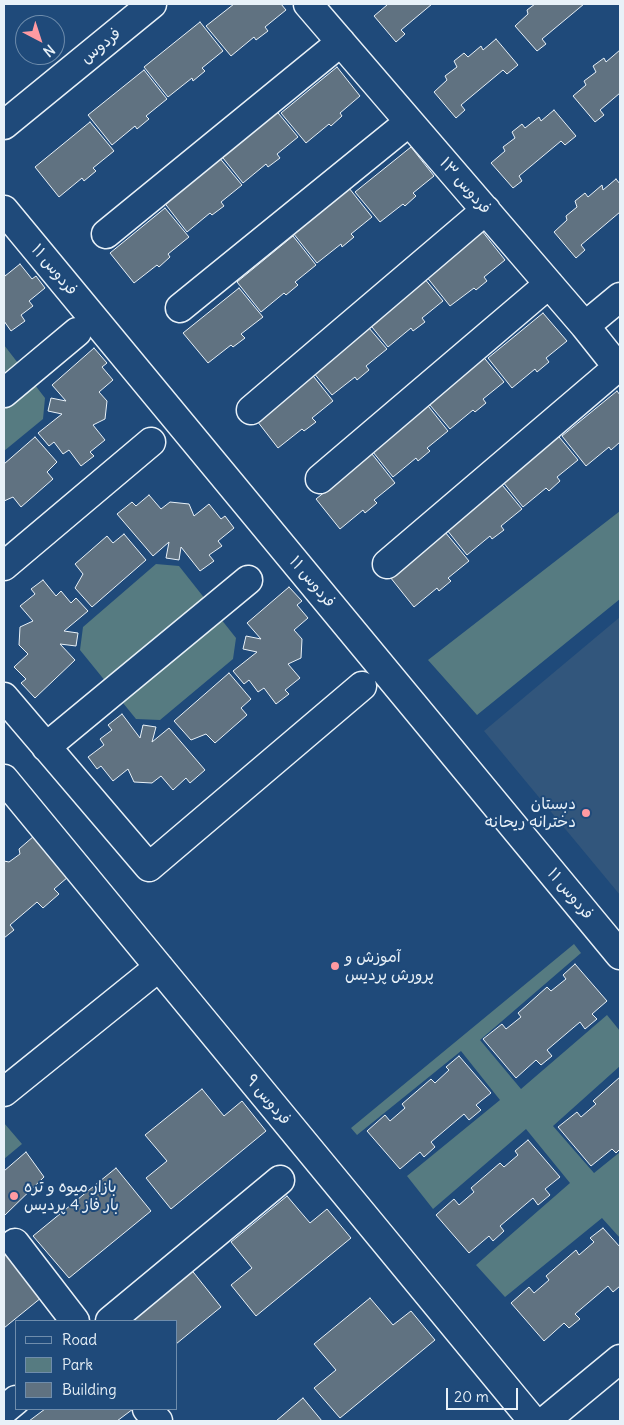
<!DOCTYPE html>
<meta charset="utf-8">
<style>
body{margin:0}
#map{position:relative;width:624px;height:1425px;overflow:hidden;background:#1f4a7a;font-family:Delius,sans-serif}
canvas{display:block}
.frame{position:absolute;inset:0;border:5px solid #e8f1f8;pointer-events:none}
.legend{position:absolute;left:15px;top:1320px;width:162px;height:90px;box-sizing:border-box;background:#1f4a7a;border:1px solid #6f8dac;margin:0;padding:6px 9px;list-style:none;font-size:15px;color:#e8f1f8}
.legend li{display:flex;align-items:center;gap:10px;height:25px}
.legend b{width:25px;border:1px solid #6f8dac}
.north{position:absolute;left:15px;top:15px;width:50px;height:50px;box-sizing:border-box;background:#1f4a7a;border:1px solid #6f8dac;border-radius:50%;rotate:140deg;font-size:14px;font-weight:700;line-height:20px;text-align:center;color:#e8f1f8}
.north::after{content:'';display:block;margin:auto;width:18px;height:22px;background:#ff9aa2;clip-path:polygon(50% 0,100% 100%,50% 72%,0 100%)}
.scale{position:absolute;left:446px;top:1388px;width:72px;height:22px;box-sizing:border-box;border:2px solid #e8f1f8;border-top:0;padding-left:6px;font-size:15px;line-height:18px;white-space:nowrap;color:#e8f1f8;-webkit-text-stroke:4px #1f4a7a;paint-order:stroke}
</style>
<div id="map">
<canvas width="624" height="1425"></canvas>
<div class="frame"></div>
<ul class="legend">
<li><b style="height:6px;background:#1f4a7a"></b>Road</li>
<li><b style="height:14px;background:#567b81"></b>Park</li>
<li><b style="height:14px;background:#607281"></b>Building</li>
</ul>
<div class="north">N</div>
<div class="scale">20 m</div>
</div>
<script>
const c = document.querySelector('canvas').getContext('2d');
c.lineJoin = 'round';
function paint(path, color) {
  c.fillStyle = color;
  c.fill(path, 'evenodd');
}
function poly(rows) {
  const path = new Path2D();
  for (const r of rows) {
    path.moveTo(r[0], r[1]);
    for (let i = 2; i < r.length; i += 2) path.lineTo(r[i], r[i + 1]);
  }
  return path;
}
function stroke(path, color, width, dash) {
  c.strokeStyle = color;
  c.lineWidth = width;
  c.lineCap = dash ? 'butt' : 'round';
  c.setLineDash(dash || []);
  c.stroke(path);
}
function label(font, color, halo, rows, align = 'center') {
  c.font = font + ' Delius,"Playpen Sans Arabic",sans-serif';
  c.lineWidth = 4;
  c.setLineDash([]);
  c.textBaseline = 'middle';
  c.strokeStyle = halo;
  c.fillStyle = color;
  for (const [text, x, y, turn = 0] of rows) {
    c.save();
    c.translate(x, y);
    c.rotate((+turn || 0) * Math.PI / 180);
    c.textAlign = isNaN(turn) ? turn : align;
    if (halo) c.strokeText(text, 0, 0);
    c.fillText(text, 0, 0);
    c.restore();
  }
}
const built = poly([
 [620,617,620,895,484,731]
]);
const green = poly([
 [4,345,45,398,43,419,4,451],
 [620,511,620,599,477,715,428,660],
 [156,564,179,566,236,638,233,659,160,720,136,719,80,650,83,627],
 [574,944,581,953,480,1040,521,1089,607,1015,620,1031,620,1066,553,1126,594,1173,620,1152,620,1238,602,1218,505,1297,476,1265,570,1183,526,1129,433,1209,407,1176,500,1100,461,1051,357,1135,351,1128],
 [4,1123,22,1144,4,1159]
]);
const building = poly([
 [234,4,281,4,286,10,265,27,268,31,256,40,254,37,231,56,206,26,234,4],
 [387,4,432,4,401,30,405,34,396,42,374,16,387,5,387,4],
 [535,4,584,4,542,39,546,44,537,51,515,26,528,14,527,10,535,4],
 [200,22,223,51,202,68,205,71,193,81,192,78,168,97,144,67,200,22],
 [496,39,518,65,507,74,503,70,461,105,465,110,456,118,434,92,447,80,445,76,457,67,454,61,464,53,468,57,481,46,483,50,496,39],
 [620,50,620,93,600,110,604,115,595,122,573,96,586,85,584,81,596,72,593,66,604,58,606,62,620,50],
 [337,67,360,96,340,113,342,116,331,126,329,124,306,143,281,113,337,67],
 [144,70,167,99,146,116,149,119,137,129,135,126,112,145,88,115,144,70],
 [274,108,298,137,277,154,280,158,268,167,266,164,243,183,219,153,274,108],
 [554,110,576,136,565,145,561,141,519,176,522,181,513,188,491,163,505,151,503,147,515,138,512,132,522,124,525,128,539,117,541,121,554,110],
 [90,122,114,151,93,168,96,171,84,181,82,178,59,197,35,167,90,122],
 [411,147,434,176,413,193,416,196,405,206,403,204,380,222,355,192,411,147],
 [218,156,242,185,221,202,224,206,212,215,210,213,187,232,163,201,218,156],
 [616,179,620,184,620,212,581,245,585,250,576,258,554,232,567,220,566,216,577,207,575,201,585,193,588,197,602,185,603,190,616,179],
 [349,188,372,217,351,234,354,237,342,247,341,244,317,263,293,233,349,188],
 [165,208,189,237,168,254,170,257,159,267,157,265,134,283,110,253,165,208],
 [482,231,505,260,484,277,487,281,476,290,474,288,450,306,426,276,482,231],
 [293,236,316,265,295,282,298,285,286,295,284,293,261,312,237,282,293,236],
 [20,264,32,279,36,276,45,288,29,301,33,306,21,315,25,321,11,331,4,321,4,272,5,276,20,264],
 [419,272,443,301,422,318,425,322,413,331,411,328,388,347,364,317,419,272],
 [239,288,263,317,241,334,245,338,233,347,231,345,208,363,183,333,239,288],
 [543,313,567,341,546,358,549,362,537,372,535,369,512,388,488,358,543,313],
 [363,321,387,349,366,366,369,370,357,380,355,377,332,395,308,366,363,321],
 [94,348,107,363,102,367,113,380,99,392,107,401,105,419,93,425,105,440,90,452,94,456,81,466,69,450,63,454,54,442,49,446,38,433,62,414,48,411,51,398,66,401,52,385,94,348],
 [481,354,504,382,483,399,486,403,475,412,473,410,450,429,425,399,481,354],
 [310,372,333,401,312,418,316,422,304,431,302,429,278,448,254,417,310,372],
 [617,391,620,395,620,442,611,450,609,447,586,466,562,436,617,391],
 [425,402,448,431,427,448,430,451,418,461,416,458,393,477,369,447,425,402],
 [555,432,578,460,557,477,560,481,549,491,546,488,523,507,499,477,555,432],
 [35,437,57,462,47,472,53,479,21,507,13,497,4,501,4,464,35,437],
 [372,454,395,483,374,500,377,503,365,513,363,510,340,529,316,499,372,454],
 [498,480,522,509,501,526,504,530,492,539,490,536,467,555,443,525,498,480],
 [149,495,161,509,170,502,189,504,194,516,209,504,221,519,225,516,234,528,218,541,222,546,209,555,214,561,200,571,181,547,179,560,166,558,169,542,153,556,117,514,132,502,136,506,149,495],
 [445,532,469,561,448,578,451,581,439,591,437,588,414,607,390,577,445,532],
 [124,534,146,560,92,607,75,588,83,574,75,564,107,536,113,543,124,534],
 [43,580,56,596,61,591,71,603,76,598,88,611,64,631,78,633,76,646,60,644,75,660,35,698,21,683,26,679,14,667,28,654,19,645,20,627,33,621,20,606,35,594,31,589,43,580],
 [289,587,302,601,297,605,308,618,294,630,302,639,301,658,288,664,300,678,285,690,289,694,276,704,264,688,258,692,249,680,244,684,233,671,257,652,243,649,246,636,261,639,247,623,289,587],
 [229,673,251,699,241,708,247,715,215,743,206,734,191,740,174,721,229,673],
 [122,714,140,738,143,725,156,727,152,742,169,728,205,770,190,783,186,778,173,790,161,776,152,783,134,782,128,769,113,781,101,766,97,769,88,757,104,745,100,739,112,730,108,725,122,714],
 [34,836,68,877,54,889,59,894,43,908,37,902,10,925,14,930,4,938,4,861,9,862,20,854,19,849,34,836],
 [575,964,607,1001,592,1014,597,1019,585,1029,580,1022,547,1050,552,1056,541,1065,536,1060,516,1078,483,1039,502,1024,506,1029,521,1017,518,1013,547,987,551,991,566,979,563,975,575,964],
 [459,1056,491,1093,476,1105,481,1110,469,1120,464,1114,431,1142,435,1147,424,1157,420,1152,400,1169,367,1131,385,1115,390,1121,405,1108,402,1104,431,1079,435,1083,449,1070,446,1067,459,1056],
 [620,1077,620,1149,616,1153,612,1149,591,1166,558,1127,577,1112,581,1117,596,1104,593,1101,620,1077],
 [202,1089,224,1116,242,1101,266,1131,171,1209,146,1178,167,1161,145,1135,202,1089],
 [528,1140,560,1177,545,1189,550,1195,538,1205,533,1198,500,1226,504,1231,493,1241,489,1236,469,1253,436,1215,454,1199,459,1205,474,1192,471,1188,500,1163,504,1167,518,1155,515,1151,528,1140],
 [26,1152,44,1177,4,1216,4,1171,26,1152],
 [116,1168,151,1211,69,1278,33,1236,116,1168],
 [287,1196,310,1223,327,1209,351,1238,256,1316,231,1285,252,1268,231,1242,287,1196],
 [603,1228,620,1247,620,1286,613,1292,608,1286,575,1314,580,1319,569,1328,564,1323,544,1341,511,1303,529,1287,534,1293,549,1280,546,1276,576,1250,579,1255,594,1242,590,1238,603,1228],
 [11,1250,47,1293,4,1328,4,1256,11,1250],
 [186,1263,221,1307,176,1344,176,1321,116,1321,186,1263],
 [370,1298,393,1325,411,1311,435,1340,340,1418,314,1388,336,1370,314,1344,370,1298],
 [303,1398,322,1421,276,1421,303,1398],
 [45,1409,133,1409,117,1421,29,1421,45,1409]
]);
const minor = poly([
 [308,4,585,326,620,370],
 [4,125,152,4],
 [4,210,620,955],
 [106,234,341,42],
 [180,308,409,122],
 [585,326,620,297],
 [4,393,77,332],
 [251,410,486,210],
 [320,479,549,284],
 [387,564,618,367],
 [4,566,151,442],
 [4,697,149,867,362,686],
 [46,747,248,580],
 [4,779,533,1421],
 [4,1092,159,967],
 [15,1243,75,1321],
 [110,1321,280,1180],
 [147,1409,158,1421],
 [4,1410,16,1400],
 [545,1421,620,1359]
]);
const markers = [
 [586,813,5,"#ff9aa2"],
 [335,966,5,"#ff9aa2"],
 [14,1196,5,"#ff9aa2"]
];
const streetNames = [
 ["فردوس",101,46,-39],
 ["فردوس ۱۳",465,186,49],
 ["فردوس ۱۱",54,270,50],
 ["فردوس ۱۱",312,582,50],
 ["فردوس ۱۱",570,894,50],
 ["فردوس ۹",268,1100,50]
];
const poiNames = [
 ["دبستان",576,804,"right"],
 ["دخترانه ریحانه",576,822,"right"],
 ["آموزش و",345,957],
 ["پرورش پردیس",345,975],
 ["بازار میوه و تره",24,1187],
 ["بار فاز 4 پردیس",24,1205]
];
paint(built, '#32567c');
paint(green, '#567b81');
paint(building, '#607281');
stroke(building, '#e8f1f8', 1);
stroke(minor, '#e8f1f8', 31);
stroke(minor, '#1f4a7a', 28);
for (const [x, y, r, color] of markers) {
  const dot = new Path2D();
  dot.arc(x, y, r, 0, 2 * Math.PI);
  c.fillStyle = color;
  c.fill(dot);
  stroke(dot, '#1f4a7a', 2);
}
label('16px', '#e8f1f8', '#1f4a7a', streetNames);
label('16px', '#e8f1f8', '#1f4a7a', poiNames, 'left');
</script>
